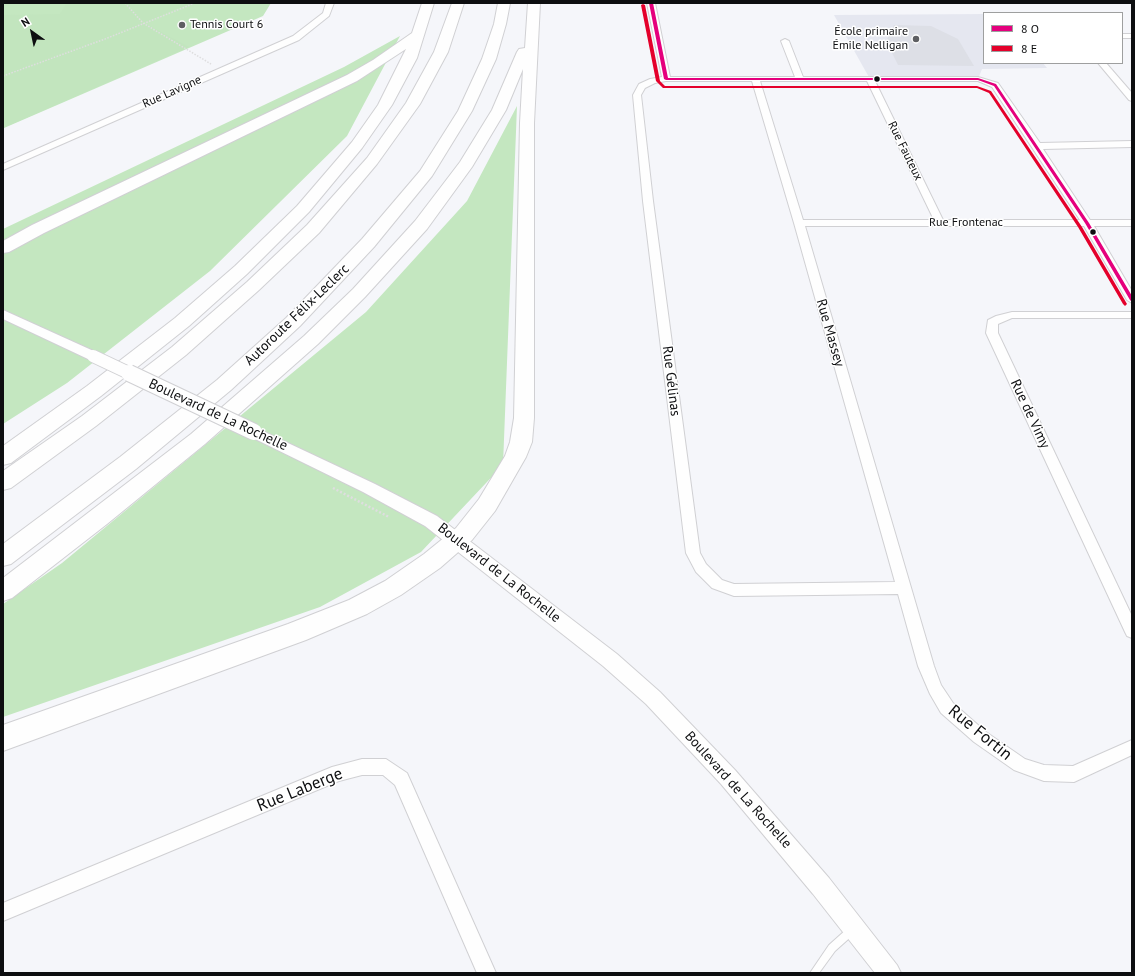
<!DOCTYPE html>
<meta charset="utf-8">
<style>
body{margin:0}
#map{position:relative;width:1135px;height:976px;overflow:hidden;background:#f5f6fa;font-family:"PT Sans",sans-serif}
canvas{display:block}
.frame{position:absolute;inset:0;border:4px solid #0d0e10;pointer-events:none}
.legend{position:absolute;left:983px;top:12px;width:140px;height:52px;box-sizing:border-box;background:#fff;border:1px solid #9e9f9f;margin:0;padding:5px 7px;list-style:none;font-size:12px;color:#0d0e10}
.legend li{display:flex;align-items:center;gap:8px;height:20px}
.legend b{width:20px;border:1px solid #9e9f9f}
.north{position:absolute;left:12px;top:12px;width:40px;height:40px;-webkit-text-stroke:3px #fff;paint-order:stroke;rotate:327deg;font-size:11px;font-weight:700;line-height:16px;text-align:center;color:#0d0e10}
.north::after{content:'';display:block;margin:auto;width:14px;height:18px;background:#0d0e10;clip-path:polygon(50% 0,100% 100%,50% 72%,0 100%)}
</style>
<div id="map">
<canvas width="1135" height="976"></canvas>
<div class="frame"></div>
<ul class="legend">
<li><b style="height:5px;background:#e5007d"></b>8 O</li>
<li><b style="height:5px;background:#e4002b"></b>8 E</li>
</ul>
<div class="north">N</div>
</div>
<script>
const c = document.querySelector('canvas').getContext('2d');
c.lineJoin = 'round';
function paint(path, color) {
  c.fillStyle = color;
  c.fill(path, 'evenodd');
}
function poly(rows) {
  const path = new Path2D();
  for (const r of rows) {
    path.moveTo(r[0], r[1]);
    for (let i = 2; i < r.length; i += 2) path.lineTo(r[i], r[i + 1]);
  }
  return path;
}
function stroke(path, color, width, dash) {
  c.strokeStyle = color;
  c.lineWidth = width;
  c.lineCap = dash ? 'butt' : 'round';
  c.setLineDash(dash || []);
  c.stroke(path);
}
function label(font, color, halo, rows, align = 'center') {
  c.font = font + ' "PT Sans",sans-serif';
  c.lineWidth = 3;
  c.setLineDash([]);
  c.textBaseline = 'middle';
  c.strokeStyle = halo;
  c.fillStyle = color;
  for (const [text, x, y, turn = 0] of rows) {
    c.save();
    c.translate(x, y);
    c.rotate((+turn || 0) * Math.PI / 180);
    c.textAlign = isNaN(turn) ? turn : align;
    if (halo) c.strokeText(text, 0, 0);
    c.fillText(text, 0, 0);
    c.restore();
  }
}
const built = poly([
 [984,14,984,63,1043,63,1047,68,982,69,978,79,870,79,834,15]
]);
const green = poly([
 [3,3,271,3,263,16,4,128],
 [400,36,347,136,210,271,67,383,3,424,3,229,344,67],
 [517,106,503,465,421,552,320,607,3,717,3,604,62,563,366,312,467,201]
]);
const forest = poly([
 [67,3,190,3,144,23,189,47,3,128,3,15,60,14]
]);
const building = poly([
 [894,25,931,26,958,39,974,66,898,65,886,41]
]);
const pathFar1 = poly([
 [125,3,143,23,211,64],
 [3,76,105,39,195,3]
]);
const path = poly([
 [333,488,389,517]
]);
const service = poly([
 [851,927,854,928,855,931,854,934,835,951,819,973,810,973,829,945,848,928,851,927]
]);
const minor = poly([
 [326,3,334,3,329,16,299,40,3,170,3,164,293,36,323,13,326,3],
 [647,3,655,3,670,77,795,77,781,41,785,39,789,41,803,77,978,77,998,83,1040,143,1132,141,1132,147,1043,149,1090,220,1132,220,1132,226,1094,226,1132,291,1132,303,1127,300,1084,226,805,226,934,666,941,685,953,703,986,732,1025,759,1044,765,1073,766,1132,740,1132,755,1074,782,1044,781,1014,770,974,742,941,713,930,694,918,666,898,594,734,596,712,588,696,572,686,553,643,201,633,95,639,84,650,79,662,77,647,3],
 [666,81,752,81,794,223,895,582,734,584,722,580,706,564,700,553,653,201,641,95,645,88,655,83,666,81],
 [760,81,867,81,934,220,803,220,760,81],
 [875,81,978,81,992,87,1080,220,943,220,875,81],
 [1122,34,1132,34,1132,38,1122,38,1122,34],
 [1098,63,1106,63,1132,93,1132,101,1129,100,1098,63],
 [1012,312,1132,312,1132,318,1012,318,998,324,998,333,1132,616,1132,638,1127,636,1125,632,986,333,988,320,996,316,1012,312],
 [362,759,386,759,407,773,496,973,477,973,395,785,383,775,362,775,339,781,3,921,3,903,332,767,362,759]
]);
const tertiary = poly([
 [3,310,98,353,100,356,98,359,88,359,3,319,3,310],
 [254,427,375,484,437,516,617,654,660,692,735,770,829,878,897,965,901,973,875,973,813,894,721,784,646,704,603,666,425,526,363,492,249,436,246,432,249,428,254,427]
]);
const motorway = poly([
 [422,3,434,3,417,58,392,105,362,148,309,212,247,274,189,326,101,396,11,463,3,465,3,446,87,386,175,318,235,266,297,206,352,142,378,105,406,49,357,81,44,233,9,252,3,253,3,241,32,225,347,75,373,60,412,33,422,3],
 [452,3,464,3,448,52,420,104,377,164,319,233,259,290,186,355,96,426,11,488,3,490,3,471,82,416,172,347,247,282,307,225,367,158,406,103,434,52,452,3],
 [498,3,510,3,506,24,496,59,472,111,432,176,374,247,300,326,231,390,136,469,11,564,3,566,3,544,120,457,217,380,286,318,362,239,420,171,458,111,482,59,494,24,498,3],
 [528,3,540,3,534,123,534,418,532,442,526,457,495,511,472,540,440,568,401,595,367,614,306,640,3,751,3,725,288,624,349,600,385,581,424,554,456,528,479,499,505,456,510,442,514,418,520,123,523,69,506,110,472,167,427,229,365,297,318,344,205,444,107,524,12,598,3,601,3,578,191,434,304,336,353,289,415,221,460,162,492,110,517,52,519,49,525,48,528,3]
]);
const tertiaryBridgeFar1 = poly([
 [93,356,131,374]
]);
const tertiaryBridge = poly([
 [129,373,254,432]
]);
const bus1 = poly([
 [649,3,653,3,668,78,978,78,996,84,1089,223,1132,296,1132,302,1130,300,1085,223,994,86,978,80,666,80,664,79,649,3]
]);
const bus2 = poly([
 [643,4,645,5,660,81,665,86,977,86,991,91,1082,227,1127,304,1125,306,1123,304,1078,227,989,93,977,88,663,88,656,81,641,5,643,4]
]);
const markers = [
 [182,25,4,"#5e5f62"],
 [916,39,4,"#5e5f62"],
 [877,79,3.5,"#0d0e10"],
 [1093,232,3.5,"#0d0e10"]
];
const farPoinames = [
 ["Tennis Court 6",190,25],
 ["École primaire",908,32,"right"],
 ["Émile Nelligan",908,46,"right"]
];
const farStreetnames = [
 ["Rue Lavigne",172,92,-24],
 ["Rue Fauteux",905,151,64],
 ["Rue Frontenac",966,223]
];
const streetNames = [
 ["Autoroute Félix-Leclerc",297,315,-44],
 ["Rue Massey",830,333,74],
 ["Rue Gélinas",671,381,83],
 ["Rue de Vimy",1030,414,65],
 ["Boulevard de La Rochelle",218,415,25],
 ["Boulevard de La Rochelle",499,573,38],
 ["Boulevard de La Rochelle",738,790,48]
];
const nearStreetnames = [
 ["Rue Fortin",980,733,39],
 ["Rue Laberge",300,790,-22]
];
paint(built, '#e5e7f0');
paint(green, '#c4e7c0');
paint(forest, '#c2e5be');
paint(building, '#dddfe6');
stroke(service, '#d0d0d3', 2);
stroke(minor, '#d0d0d3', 2);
stroke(tertiary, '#d0d0d3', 2);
stroke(motorway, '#d0d0d3', 2);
stroke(pathFar1, '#dededf', 1.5, [1.5, 1.5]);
stroke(path, '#dededf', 2.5, [2, 2]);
paint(service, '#fefefe');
paint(minor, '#fefefe');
paint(tertiary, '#fefefe');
paint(motorway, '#fefefe');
stroke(tertiaryBridgeFar1, '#d0d0d3', 14, []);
stroke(tertiaryBridge, '#d0d0d3', 18, []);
stroke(tertiaryBridgeFar1, '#fefefe', 12);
stroke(tertiaryBridge, '#fefefe', 16);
paint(bus1, '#e5007d');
paint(bus2, '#e4002b');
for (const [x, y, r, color] of markers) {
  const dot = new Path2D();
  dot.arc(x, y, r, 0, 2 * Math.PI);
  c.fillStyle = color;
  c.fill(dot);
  stroke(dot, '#fff', 1.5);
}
label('12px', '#0d0e10', '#fff', farPoinames, 'left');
label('12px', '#0d0e10', '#fff', farStreetnames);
label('14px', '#0d0e10', '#fff', streetNames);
label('17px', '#0d0e10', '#fff', nearStreetnames);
</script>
